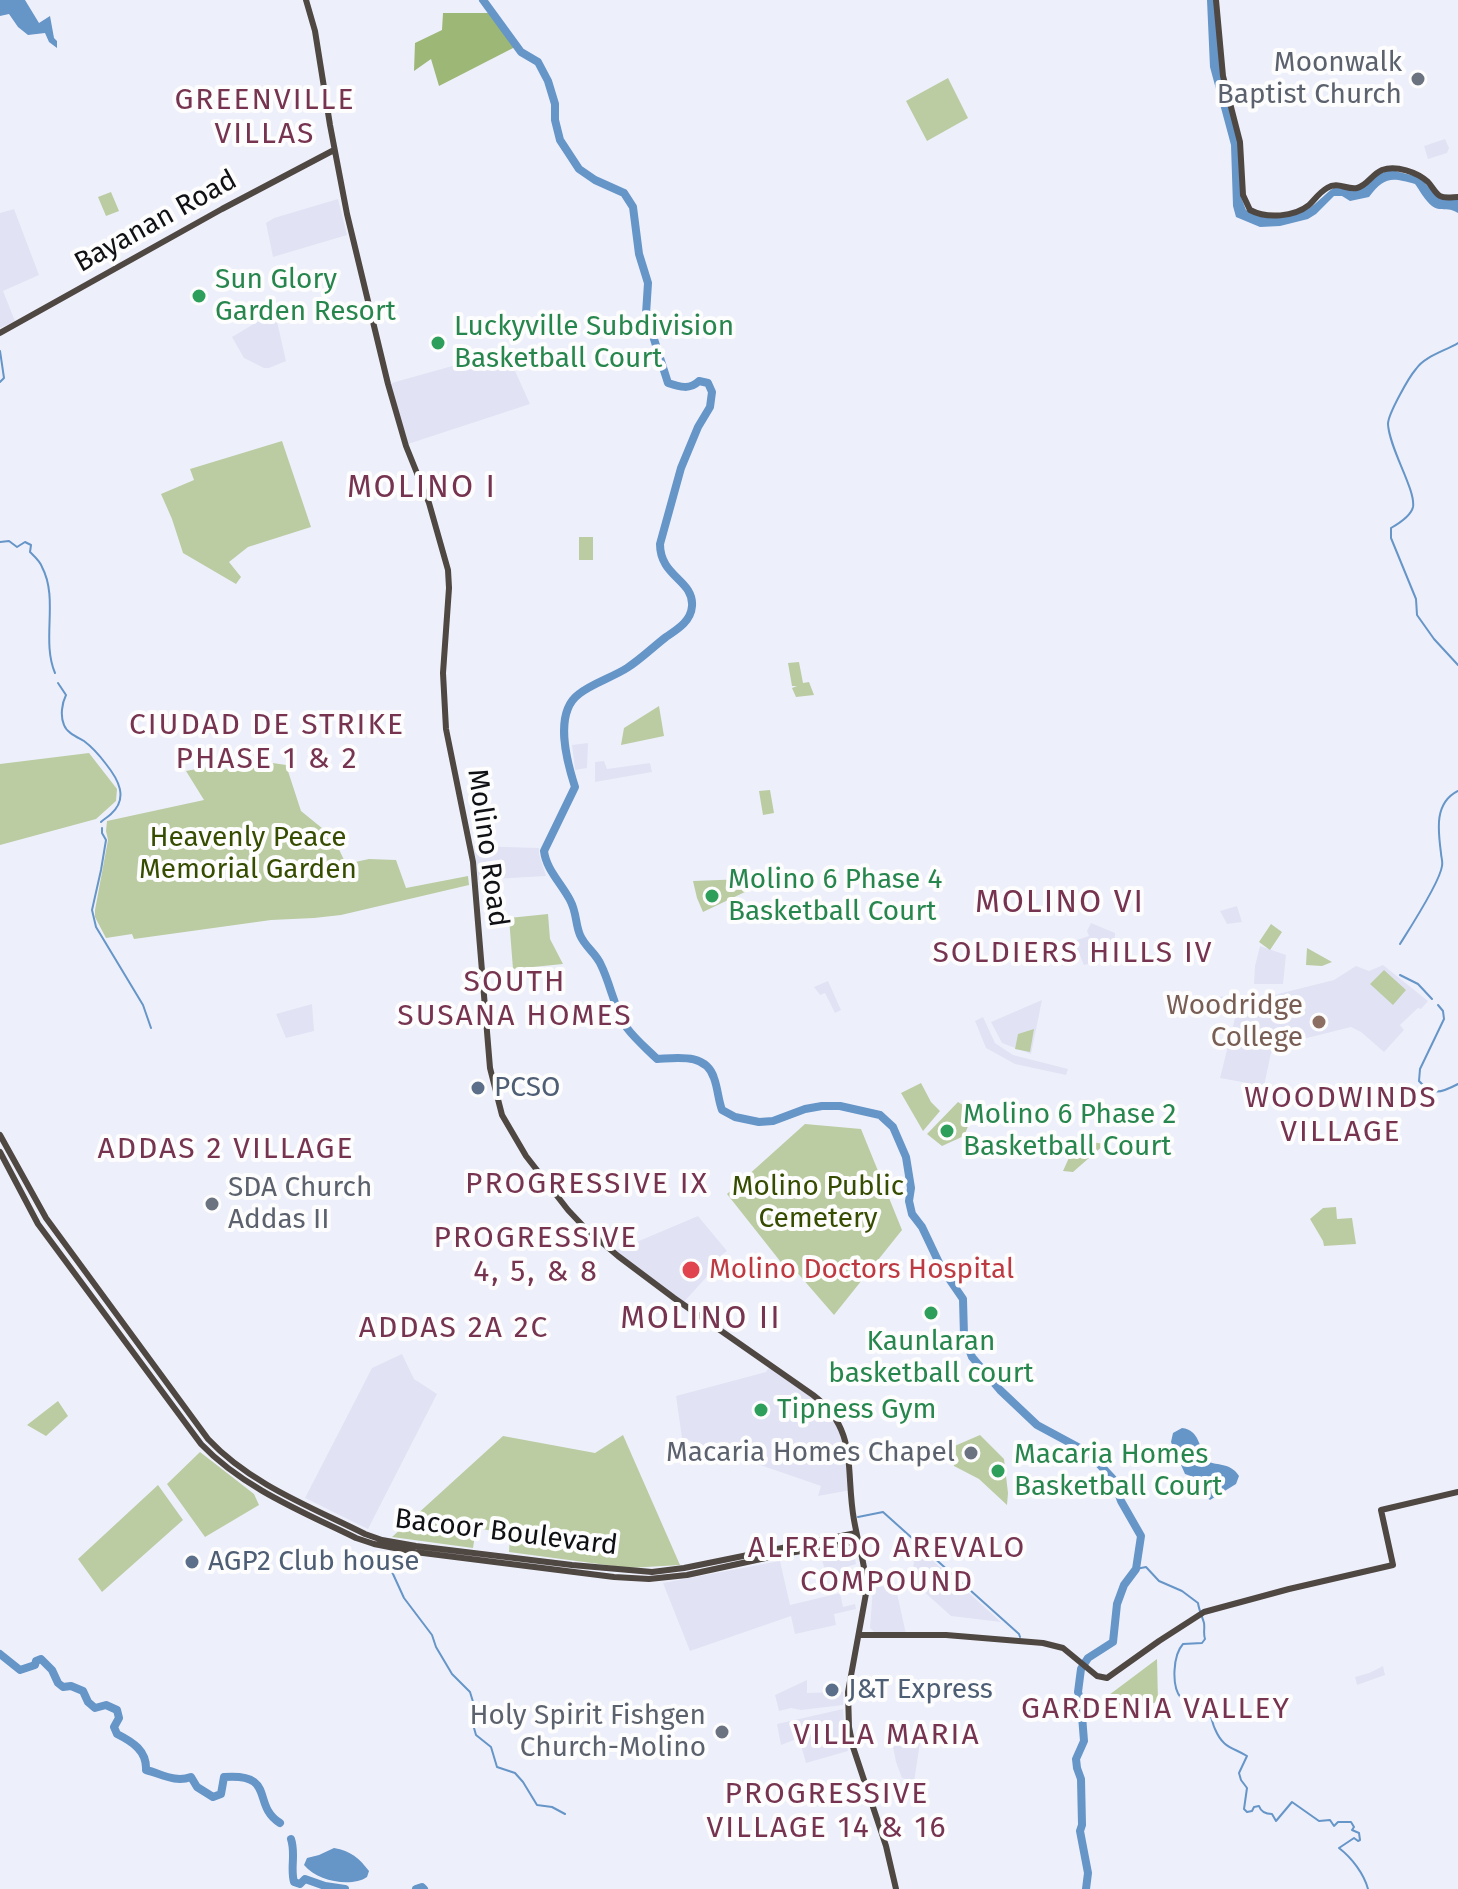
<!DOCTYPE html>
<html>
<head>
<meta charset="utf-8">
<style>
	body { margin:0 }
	canvas { display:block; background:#edeffa }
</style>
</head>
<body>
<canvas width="1458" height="1889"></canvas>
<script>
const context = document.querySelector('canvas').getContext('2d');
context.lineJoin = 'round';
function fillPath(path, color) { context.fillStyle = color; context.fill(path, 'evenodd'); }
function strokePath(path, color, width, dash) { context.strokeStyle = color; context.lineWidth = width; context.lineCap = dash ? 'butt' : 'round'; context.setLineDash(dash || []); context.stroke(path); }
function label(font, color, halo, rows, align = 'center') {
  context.font = font + ' "Fira Sans",sans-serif'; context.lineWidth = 8; context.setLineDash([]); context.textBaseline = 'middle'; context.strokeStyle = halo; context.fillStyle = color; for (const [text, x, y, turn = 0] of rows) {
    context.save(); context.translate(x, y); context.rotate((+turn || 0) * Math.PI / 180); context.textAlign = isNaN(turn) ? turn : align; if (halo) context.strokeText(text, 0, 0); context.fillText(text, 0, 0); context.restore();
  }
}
fillPath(new Path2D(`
	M1445 139 1449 148 1447 153 1428 159 1424 146Z
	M338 199 347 235 273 257 266 223 274 218Z
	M14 209 39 275 3 291 15 321 0 328V213Z
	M276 317 286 361 269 368H264L244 358 232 337 257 322Z
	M506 351 530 404 408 444 388 384Z
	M588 743 587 768 575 770 572 745Z
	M604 761 607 769 650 763 652 772 595 782V762Z
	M473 846 539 848V854L546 876 477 880Z
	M1237 906 1242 922 1227 924 1220 911Z
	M1091 923 1115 933 1114 958 1084 965 1074 941 1089 936 1087 931Z
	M1260 946 1286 955 1283 984H1254L1255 966Z
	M1383 965 1428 1001 1421 1009 1418 1008 1400 1025 1404 1030 1384 1052 1361 1032 1351 1027 1291 1042 1290 1048 1271 1053 1264 1086 1220 1078 1237 1010 1246 1009 1250 1006V1001L1334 980 1356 966 1369 971Z
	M828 981 841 1010 835 1013 825 993 820 995 814 987Z
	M1244 995 1238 1006 1216 1007V997Z
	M1042 1000 1031 1054 1002 1043 991 1022Z
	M312 1004 314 1031 286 1038 276 1014Z
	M983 1017 995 1043 1013 1055 1068 1069 1066 1075 1015 1064 986 1048 975 1021Z
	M698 1216 727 1251 708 1265 712 1271 682 1304 613 1252Z
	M402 1354 414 1379 437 1394 368 1529 305 1498 372 1368Z
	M770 1366 823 1403 841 1427 851 1490 818 1496 821 1486 682 1438 676 1396 766 1372Z
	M849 1547 853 1549 856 1564 843 1568 844 1574 827 1578 820 1552Z
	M920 1549 1001 1622 951 1616 911 1580 914 1562 911 1559Z
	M780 1561 790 1605 840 1593 843 1607 855 1604 856 1609 834 1614 836 1625 795 1634 791 1616 690 1651 663 1583Z
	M895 1584 906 1634 875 1633 870 1628 873 1588Z
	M1383 1666 1385 1675 1357 1685 1355 1677 1369 1673Z
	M807 1680V1693L843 1692V1705L801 1710 791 1708 779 1711 775 1695Z
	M843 1709 844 1721 841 1722 848 1751 806 1763 799 1738 781 1745 777 1724Z
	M921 1736 914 1782 902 1778 896 1762 892 1742Z`), '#e1e3f5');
fillPath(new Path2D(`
	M948 78 968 118 927 141 906 101Z
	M111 192 119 211 106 216 98 197Z
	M282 441 311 527 248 547 229 562 241 577 236 584 183 553 172 519 161 494 194 480 190 469Z
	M579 537H593V560H579Z
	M799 662 803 683 809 682 814 695 796 697 792 688 797 686H792L788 663Z
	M659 706 664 736 621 745 624 728Z
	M89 753 117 789 116 801 96 819 0 845V764Z
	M264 753 267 754 266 762 286 765 301 811 333 837 346 864 369 859 396 860 406 888 468 876 469 885 341 915 314 918 271 920 134 939 132 934 106 938 95 917V910L108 840 106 831 107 821 204 800 186 771 218 765 224 770Z
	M770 790 774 813 763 815 759 791Z
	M746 879 747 891 703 912 697 898 693 881Z
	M548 914 550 939 563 964 513 969 509 918Z
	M1271 924 1282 932 1270 950 1259 942Z
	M1307 948 1332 962 1322 966 1306 965Z
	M1384 970 1406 990 1393 1005 1370 984Z
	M1034 1029 1030 1052 1015 1049 1018 1034Z
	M921 1083 931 1102 940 1111 923 1131 901 1093Z
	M958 1102 974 1112 964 1136 942 1146 927 1134Z
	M805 1124 861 1129 902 1230 834 1315 795 1270 788 1271 780 1261 727 1194Z
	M1077 1140 1105 1144 1073 1172 1063 1171Z
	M1336 1207 1337 1219 1352 1218 1356 1244 1324 1246 1323 1241 1310 1219 1323 1208Z
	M58 1401 68 1416 46 1436 27 1425Z
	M623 1435 680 1565 629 1568 509 1552 510 1534 476 1528 473 1548 392 1537 503 1436 595 1453Z
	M980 1435 1004 1459 1008 1493 1007 1505 979 1479 954 1466 950 1448Z
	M200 1452 254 1494 259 1505 205 1537 167 1484Z
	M158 1485 183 1520 102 1592 78 1559Z
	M1157 1659 1158 1702 1107 1713 1109 1695Z`), '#bbcca3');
fillPath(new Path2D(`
	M443 13H493L517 46 439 86 431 59 414 71 415 43 442 30Z`), '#9db776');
fillPath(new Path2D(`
	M0 0H25L39 23 50 16 54 38 57 41V48L49 42 45 33 28 35 18 27 9 14 0 16Z
	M1207 0H1214L1220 65 1240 143 1241 197 1246 210C1265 217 1293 218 1311 207 1321 200 1326 192 1337 186L1351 189 1378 174 1391 170 1419 177 1440 199 1458 200V213C1450 208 1447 210 1439 209 1428 207 1421 192 1415 184 1391 177 1384 177 1369 197L1350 201 1342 196H1334L1316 214 1308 219 1280 226 1260 227 1236 217 1233 206 1231 145 1210 67Z
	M1182 1428C1200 1430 1199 1448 1206 1461 1219 1466 1231 1463 1239 1476L1236 1484 1210 1500 1205 1496 1202 1480 1185 1474 1171 1442 1173 1433Z
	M334 1848C351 1851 359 1858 369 1871L367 1877C351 1888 317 1881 304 1865L307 1858 319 1855Z`), '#6695c8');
strokePath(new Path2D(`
	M1458 343C1445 351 1425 356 1416 369 1409 377 1388 414 1388 424 1389 448 1416 490 1413 507 1411 516 1398 524 1391 528V538L1416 599 1417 615 1434 639 1458 665
	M0 351 4 378 0 382
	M0 542 9 541 17 547 25 542 31 545 30 552C34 556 40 561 42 567 59 599 41 640 55 673
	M58 683 66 695C62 703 60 716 64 725 67 733 77 737 84 741 92 747 100 756 106 764 118 779 129 798 111 814 108 817 104 819 101 822
	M102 828V833L106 840 101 870 92 910 96 927 143 1005 151 1028
	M1400 944C1410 928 1440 882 1442 866 1443 861 1441 857 1441 853 1438 830 1434 803 1458 791
	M1400 975 1418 984 1432 999
	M1438 1005 1443 1011 1444 1019 1420 1069 1419 1081C1432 1096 1441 1093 1458 1084
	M858 1517 883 1512 1019 1634 1020 1637
	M382 1559 393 1574 404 1598 432 1635 436 1647 452 1674 470 1692 474 1705 470 1714 476 1735 491 1747 497 1767 515 1773 523 1782 537 1805 552 1807 565 1814
	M1136 1569 1146 1567 1159 1581 1182 1591 1198 1603C1199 1610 1202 1616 1204 1623 1205 1629 1203 1633 1205 1639L1202 1643 1183 1644C1173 1655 1171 1686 1181 1698 1187 1705 1200 1700 1208 1711 1212 1716 1212 1723 1215 1729 1223 1748 1232 1747 1247 1756L1239 1773 1241 1780 1247 1788 1244 1809 1247 1812 1252 1811 1254 1807 1259 1806C1261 1812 1265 1814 1272 1814L1276 1821 1292 1802 1319 1821 1330 1820 1334 1826 1338 1822H1351L1354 1827 1352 1830 1359 1833 1360 1840 1358 1841 1354 1838 1339 1848C1352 1858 1364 1874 1368 1889`), '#6695c8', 2);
strokePath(new Path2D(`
	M483 0 521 52 538 62 548 81 555 104V120L560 140 579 169 595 180 624 193 633 207 639 254 648 283 646 314 668 383C680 387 690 390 699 381L708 383 712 392 710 407 698 427 681 468 660 544C660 577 694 580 692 606 691 621 678 629 666 637 653 647 641 659 627 668 613 677 591 684 579 694 553 713 567 762 575 787L544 851C546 869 561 883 570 900 577 913 575 923 580 935 585 947 596 953 601 965 611 985 614 1009 627 1028 635 1039 647 1049 657 1059 678 1058 706 1053 714 1078 718 1089 718 1099 722 1110L735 1117 759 1122 773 1121 805 1109 822 1106H840L880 1115 893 1127 906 1157 911 1188 909 1201 912 1214 922 1227 941 1267 963 1299 964 1336 972 1357 1000 1390 1037 1425 1089 1453 1113 1479 1121 1501 1141 1536 1136 1569 1124 1585 1117 1604 1113 1642 1088 1658 1081 1669 1078 1692 1081 1703 1084 1741 1076 1759 1077 1768 1081 1779 1082 1825 1080 1831 1088 1873 1086 1889
	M0 1654 20 1670 35 1665 36 1661 41 1659 52 1670 58 1683 63 1687 71 1686 83 1691 88 1702 95 1708 106 1705 117 1710 119 1718 114 1727 117 1734C133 1742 147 1751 146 1770 162 1774 175 1783 191 1777L197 1787 213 1797 221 1794 224 1777C277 1773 251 1805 280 1823
	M291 1839C296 1854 290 1868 294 1882L300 1884 305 1879 325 1886 345 1889
	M416 1889 422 1887 424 1889`), '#6695c8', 8);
strokePath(new Path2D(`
	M306 0 315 31 330 125 347 214 388 384 406 446 429 503 448 570 449 588 443 673 446 729 473 862 490 1068 502 1115 526 1156 568 1210 585 1228 618 1256 674 1298 813 1395C859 1430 845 1470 854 1520 858 1543 865 1564 867 1588L848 1692 849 1727 853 1747 886 1846 896 1889
	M1216 0 1223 76 1240 142 1243 195 1250 210C1267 219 1294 217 1309 205 1315 199 1320 192 1327 188 1338 181 1346 190 1357 188 1367 186 1372 174 1382 170 1396 165 1417 172 1428 182 1432 186 1435 193 1440 196 1445 199 1453 197 1458 197
	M0 333 222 209 334 150
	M0 1135 46 1218 208 1439C250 1484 311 1507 365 1534L382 1540 416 1546 572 1565 652 1572 684 1568 856 1533
	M0 1152 38 1224 201 1444C243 1488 303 1512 356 1538L374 1544 415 1552 614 1577 649 1579 687 1575 784 1554 858 1541
	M860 1635H946L1043 1643 1063 1648 1097 1676 1107 1678 1159 1641 1204 1612 1289 1589 1393 1565 1381 1510 1458 1492`), '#4f4742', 6);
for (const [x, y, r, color] of [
	[1418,79,8,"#6b7280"],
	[199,296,8,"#2e9e5b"],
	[438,343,8,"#2e9e5b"],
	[712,896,8,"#2e9e5b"],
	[1319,1022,8,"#8d6e63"],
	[478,1088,8,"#5c6f8a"],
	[947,1131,8,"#2e9e5b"],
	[212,1204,8,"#6b7280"],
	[691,1270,10,"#e0444e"],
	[931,1313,8,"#2e9e5b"],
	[761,1410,8,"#2e9e5b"],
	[971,1453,8,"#6b7280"],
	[998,1471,8,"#2e9e5b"],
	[192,1562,8,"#5c6f8a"],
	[832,1690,8,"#5c6f8a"],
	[722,1732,8,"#6b7280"]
]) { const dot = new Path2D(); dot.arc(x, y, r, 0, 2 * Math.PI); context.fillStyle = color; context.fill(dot); strokePath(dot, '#fdfdfd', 3); }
label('28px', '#5b616d', '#fdfdfd', [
	["Moonwalk",1402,63],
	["Baptist Church",1402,95],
	["SDA Church",228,1188,"left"],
	["Addas II",228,1220,"left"],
	["Macaria Homes Chapel",955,1453],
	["Holy Spirit Fishgen",706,1716],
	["Church-Molino",706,1748]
], 'right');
label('28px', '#101114', '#fdfdfd', [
	["Bayanan Road",156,222,-29],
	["Molino Road",487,848,82],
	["Bacoor Boulevard",506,1533,7]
]);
label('28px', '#27864d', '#fdfdfd', [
	["Sun Glory",215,280],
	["Garden Resort",215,312],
	["Luckyville Subdivision",454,327],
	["Basketball Court",454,359],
	["Molino 6 Phase 4",728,880],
	["Basketball Court",728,912],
	["Molino 6 Phase 2",963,1115],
	["Basketball Court",963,1147],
	["Kaunlaran",931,1342,"center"],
	["basketball court",931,1374,"center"],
	["Tipness Gym",777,1410],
	["Macaria Homes",1014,1455],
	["Basketball Court",1014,1487]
], 'left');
label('28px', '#364c01', '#fdfdfd', [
	["Heavenly Peace",248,838],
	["Memorial Garden",248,870],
	["Molino Public",818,1187],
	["Cemetery",818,1219]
]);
label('28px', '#785e54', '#fdfdfd', [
	["Woodridge",1303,1006],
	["College",1303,1038]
], 'right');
label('28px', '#4e5e75', '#fdfdfd', [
	["PCSO",494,1088],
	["AGP2 Club house",208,1562],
	["J&T Express",848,1690]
], 'left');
label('28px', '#be3a42', '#fdfdfd', [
	["Molino Doctors Hospital",709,1270]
], 'left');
context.letterSpacing = '2px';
label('30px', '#773450', '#fdfdfd', [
	["GREENVILLE",265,101],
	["VILLAS",265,135],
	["CIUDAD DE STRIKE",267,726],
	["PHASE 1 & 2",267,760],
	["SOLDIERS HILLS IV",1073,954],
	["SOUTH",515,983],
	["SUSANA HOMES",515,1017],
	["WOODWINDS",1341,1099],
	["VILLAGE",1341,1133],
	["ADDAS 2 VILLAGE",226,1150],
	["PROGRESSIVE IX",587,1185],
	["PROGRESSIVE",536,1239],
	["4, 5, & 8",536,1273],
	["ADDAS 2A 2C",454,1329],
	["ALFREDO AREVALO",887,1549],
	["COMPOUND",887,1583],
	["GARDENIA VALLEY",1156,1710],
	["VILLA MARIA",887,1736],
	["PROGRESSIVE",827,1795],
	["VILLAGE 14 & 16",827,1829]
]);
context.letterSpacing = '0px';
context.letterSpacing = '2px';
label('32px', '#773450', '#fdfdfd', [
	["MOLINO I",422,488],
	["MOLINO VI",1060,903],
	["MOLINO II",701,1319]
]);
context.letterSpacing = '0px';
</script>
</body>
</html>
